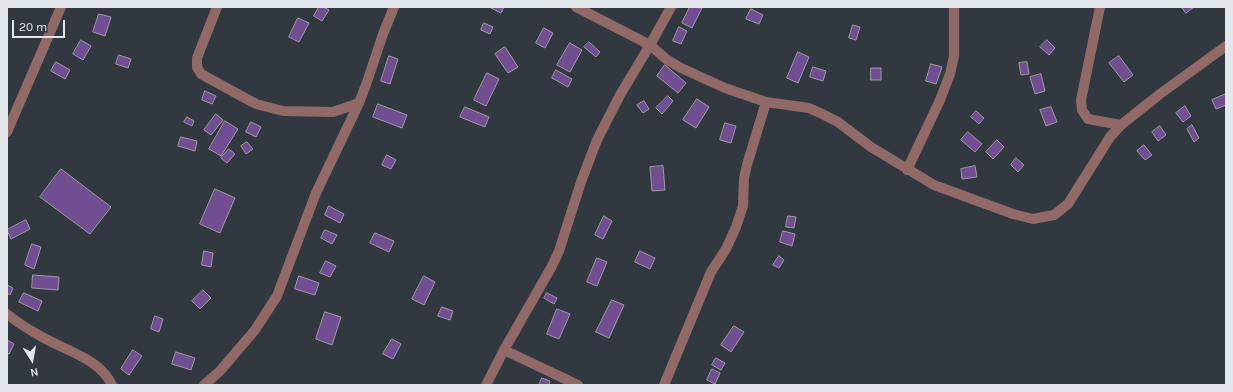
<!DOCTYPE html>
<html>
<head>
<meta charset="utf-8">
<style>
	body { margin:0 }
	#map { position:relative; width:1233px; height:392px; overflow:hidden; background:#31383f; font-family:Karla,sans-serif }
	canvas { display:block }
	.frame { position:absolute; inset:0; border:8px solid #e3e7eb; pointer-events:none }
	.north { position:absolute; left:12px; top:340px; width:40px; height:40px; -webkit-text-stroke:3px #31383f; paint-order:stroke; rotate:169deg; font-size:11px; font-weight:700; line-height:16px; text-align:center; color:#e3e7eb }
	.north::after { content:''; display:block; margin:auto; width:14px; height:18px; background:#e3e7eb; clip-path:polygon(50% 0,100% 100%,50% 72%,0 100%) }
	.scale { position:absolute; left:12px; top:20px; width:53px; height:18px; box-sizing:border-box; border:2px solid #e3e7eb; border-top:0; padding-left:5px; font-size:12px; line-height:14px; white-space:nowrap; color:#e3e7eb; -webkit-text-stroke:3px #31383f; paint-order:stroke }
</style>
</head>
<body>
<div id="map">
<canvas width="1233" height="392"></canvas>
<div class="frame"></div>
<div class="north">N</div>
<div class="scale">20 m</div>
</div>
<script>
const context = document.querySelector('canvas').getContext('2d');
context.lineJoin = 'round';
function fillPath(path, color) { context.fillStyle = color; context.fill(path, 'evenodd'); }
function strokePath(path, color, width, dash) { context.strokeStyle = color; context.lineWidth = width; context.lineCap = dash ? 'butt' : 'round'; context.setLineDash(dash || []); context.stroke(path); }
const building = new Path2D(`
	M319 7H323L329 10 322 21 314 16Z
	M492 7H504L501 13 491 8Z
	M690 7 702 8 692 28 682 23Z
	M1182 7H1194L1186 13Z
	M751 9 763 15 759 24 746 19Z
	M99 14 111 17 105 36 93 32Z
	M298 18 309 23 299 42 289 37Z
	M484 23 493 27 490 34 481 30Z
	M853 25 860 27 856 40 849 38Z
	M679 27 687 31 681 44 673 41Z
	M544 28 553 33 545 48 536 43Z
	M81 40 91 46 83 60 73 54Z
	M1047 40 1055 48 1049 55 1040 47Z
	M589 42 600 52 596 57 584 47Z
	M570 43 582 50 570 72 557 65Z
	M505 47 518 67 508 73 495 54Z
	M798 52 809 57 798 83 787 78Z
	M119 55 131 59 128 68 116 64Z
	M389 56 398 59 390 84 381 81Z
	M1119 56 1133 75 1124 82 1109 63Z
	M56 62 70 70 65 79 51 71Z
	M1027 62 1029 74 1021 75 1019 63Z
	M931 64 942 67 936 84 926 81Z
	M665 65 686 83 678 93 657 76Z
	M813 67 826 71 823 81 810 77Z
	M871 68H881V80H871Z
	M556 70 572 79 568 87 552 78Z
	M487 73 499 79 486 106 474 100Z
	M1041 74 1045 91 1035 94 1030 77Z
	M205 91 216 96 212 104 202 100Z
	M1226 94V105L1216 109 1212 100Z
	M668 96 673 101 662 114 656 108Z
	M697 99 709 107 696 128 683 120Z
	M644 101 649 109 643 113 637 105Z
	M378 104 407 115 402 128 373 117Z
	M1185 106 1191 116 1183 122 1176 113Z
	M465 107 489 117 485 127 460 117Z
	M1051 107 1057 122 1046 126 1040 110Z
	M976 111 984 118 979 124 971 117Z
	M216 114 223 120 211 135 204 130Z
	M187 117 194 121 192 126 184 122Z
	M225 121 238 129 221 156 209 149Z
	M251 122 261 127 256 137 246 132Z
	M725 123 736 126 731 143 720 140Z
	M1192 125 1199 138 1194 142 1187 129Z
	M1160 126 1166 135 1158 141 1152 132Z
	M968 132 982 144 975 152 961 140Z
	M181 137 197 141 195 151 178 146Z
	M997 140 1004 147 993 159 986 152Z
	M247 142 253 149 246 154 241 146Z
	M1144 145 1152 155 1145 160 1137 151Z
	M229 149 235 154 227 163 221 158Z
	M387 155 396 160 391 169 382 165Z
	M1016 158 1024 165 1018 172 1011 165Z
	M663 166 665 190 652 191 650 167Z
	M975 166 977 177 962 179 961 169Z
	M61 169 111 207 90 234 40 197Z
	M215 189 235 198 220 233 200 224Z
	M329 206 344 214 340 223 325 215Z
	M604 216 612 221 603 239 595 235Z
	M788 216 796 217 794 228 786 227Z
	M26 220 30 229 11 239 7 230Z
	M325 230 337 235 332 244 321 238Z
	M783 231 795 234 792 246 780 242Z
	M375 233 394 241 389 252 370 243Z
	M32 244 41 247 34 269 25 265Z
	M204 251 213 253 211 267 202 265Z
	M640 251 655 258 650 269 635 262Z
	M779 256 784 260 779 268 773 265Z
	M597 258 607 262 597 286 587 282Z
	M326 261 336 266 330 277 320 273Z
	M33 275 59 277 58 290 32 288Z
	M299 276 319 283 315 295 295 289Z
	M424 276 435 282 424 305 412 299Z
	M7 285 13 288 10 295 7 293Z
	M203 290 211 298 200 309 192 301Z
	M24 293 42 301 38 311 19 302Z
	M547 293 557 298 554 304 544 298Z
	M612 300 624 305 609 338 596 332Z
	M442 307 453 311 450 320 438 316Z
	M557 309 570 314 559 339 547 334Z
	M325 312 341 317 332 345 316 339Z
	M155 316 163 319 159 332 151 329Z
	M734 326 744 332 731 352 721 345Z
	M392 339 401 344 393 359 383 354Z
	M7 340 14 344 9 354 7 353Z
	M133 350 142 356 129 375 121 369Z
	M176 352 195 358 191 370 172 364Z
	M716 358 725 363 721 370 712 365Z
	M712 369 720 373 715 384 707 380Z
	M542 378 550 381 549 385H539Z`);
fillPath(building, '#714e92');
strokePath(building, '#a09ba5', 1);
strokePath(new Path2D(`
	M217 7 197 58V67L201 74 256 104 283 111 333 112 359 103
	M576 7 650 45 666 59 681 68 725 88 766 102 809 108 822 114 838 122 871 147 934 185 1013 214 1033 219 1054 215 1068 204 1110 137 1121 125 1160 94 1226 46
	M1100 7 1081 100 1082 110 1088 119 1121 125
	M7 132 61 7
	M907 170 940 100 950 74 954 56V7
	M7 314C18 323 31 331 44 338 67 351 100 359 112 385
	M504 350 578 385
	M204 385 220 371 255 330 277 296 316 193 359 103 367 82 383 34 394 7
	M486 385 504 350 552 266 559 251 581 182 597 140 620 95 650 45 671 7
	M664 385 711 272 726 249 736 227 743 206 744 178 747 165 766 102`), '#916a68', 10);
</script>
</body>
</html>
